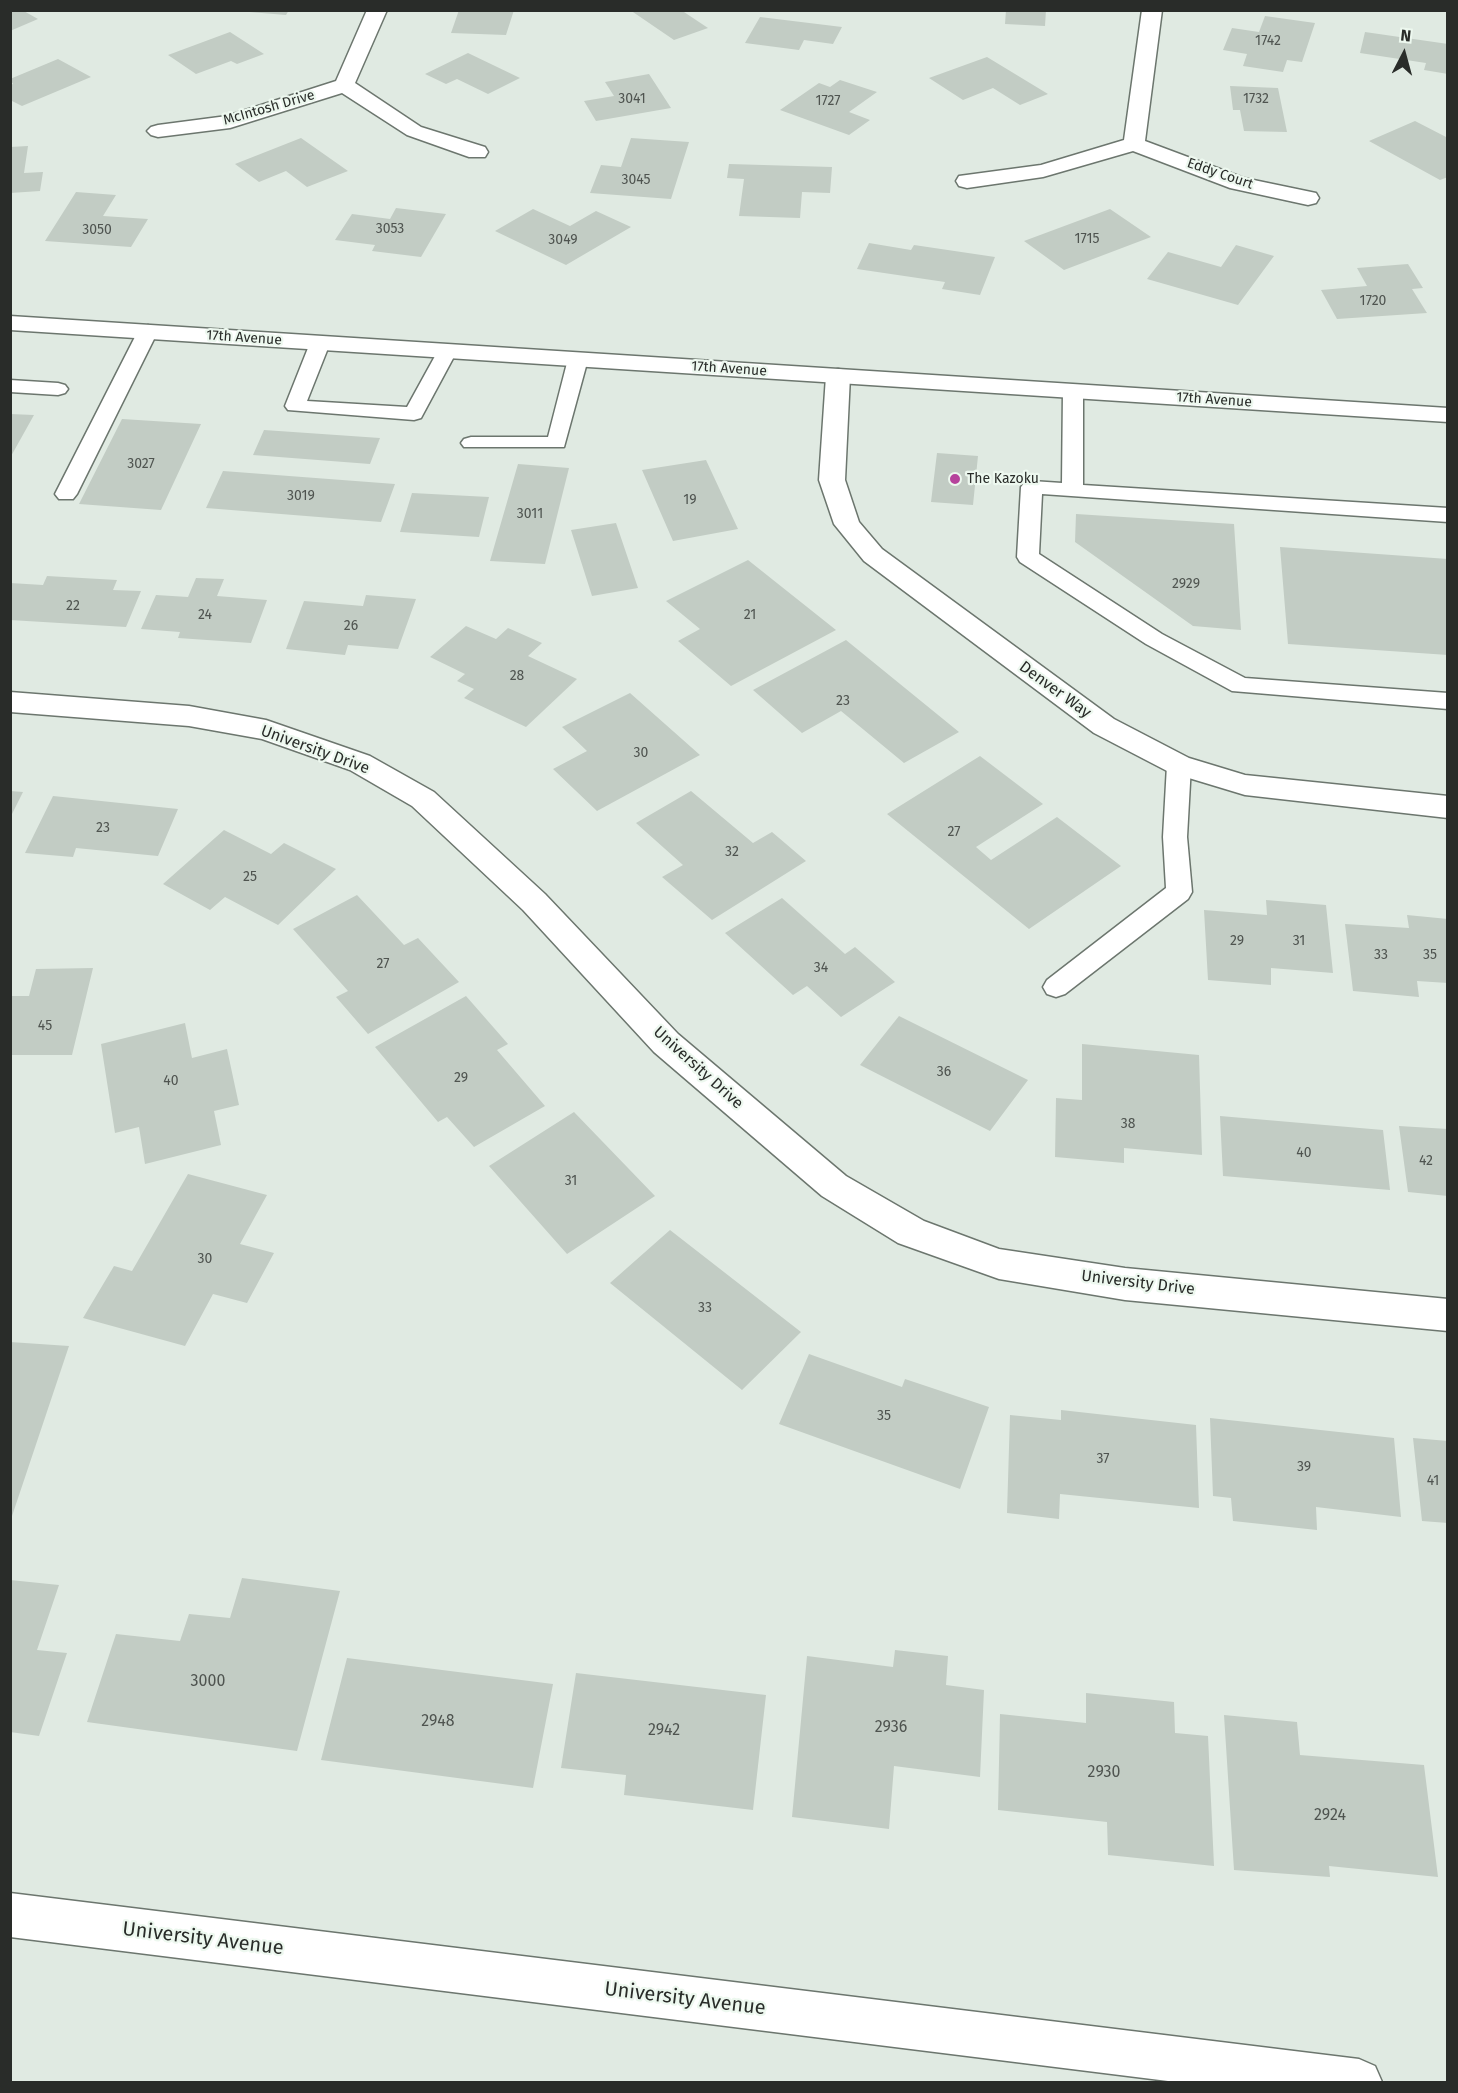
<!DOCTYPE html>
<html>
<head>
<meta charset="utf-8">
<style>
	body { margin:0 }
	#map { position:relative; width:1458px; height:2093px; overflow:hidden; background:#e0eae2; font-family:"Fira Sans",sans-serif }
	canvas { display:block }
	.frame { position:absolute; inset:0; border:12px solid #292c29; pointer-events:none }
	.north { position:absolute; left:1374px; top:24px; width:60px; height:60px; -webkit-text-stroke:4px #edf8ef; paint-order:stroke; rotate:6deg; font-size:16px; font-weight:700; line-height:24px; text-align:center; color:#292c29 }
	.north::after { content:''; display:block; margin:auto; width:21px; height:27px; background:#292c29; clip-path:polygon(50% 0,100% 100%,50% 72%,0 100%) }
</style>
</head>
<body>
<div id="map">
<canvas width="1458" height="2093"></canvas>
<div class="frame"></div>
<div class="north">N</div>
</div>
<script>
const context = document.querySelector('canvas').getContext('2d');
context.lineJoin = 'round';
function fillPath(path, color) { context.fillStyle = color; context.fill(path, 'evenodd'); }
function strokePath(path, color, width, dash) { context.strokeStyle = color; context.lineWidth = width; context.lineCap = dash ? 'butt' : 'round'; context.setLineDash(dash || []); context.stroke(path); }
function label(font, color, halo, rows, align = 'center') {
  context.font = font + ' "Fira Sans",sans-serif'; context.lineWidth = 4.5; context.setLineDash([]); context.textBaseline = 'middle'; context.strokeStyle = halo; context.fillStyle = color; for (const [text, x, y, turn = 0] of rows) {
    context.save(); context.translate(x, y); context.rotate((+turn || 0) * Math.PI / 180); context.textAlign = isNaN(turn) ? turn : align; if (halo) context.strokeText(text, 0, 0); context.fillText(text, 0, 0); context.restore();
  }
}
fillPath(new Path2D(`
	M10 10H22L38 19 10 31Z
	M225 10H289L286 15Z
	M459 10H514L506 35 451 33Z
	M630 10H681L708 28 674 40Z
	M1006 10H1046L1045 26 1005 24Z
	M1265 16 1315 23 1302 62 1287 60 1283 72 1243 66 1247 54 1223 50 1232 28 1259 32Z
	M760 17 842 27 833 44 804 40 799 50 745 43Z
	M230 32 264 54 237 64 231 61 196 74 168 55Z
	M1365 32 1448 44V74L1424 70 1426 63 1360 53Z
	M468 53 520 78 488 94 457 79 446 84 425 74Z
	M987 57 1048 94 1020 105 993 88 963 100 929 78Z
	M58 59 91 77 22 106 10 100V85L13 84 10 79Z
	M649 74 671 108 596 121 584 101 614 96 605 82Z
	M840 80 877 92 849 112 870 120 849 135 780 110 819 83 830 87Z
	M1230 86 1278 88 1287 132 1244 131 1240 110H1233Z
	M1415 121 1448 138V177L1440 180 1369 141Z
	M301 138 348 171 307 187 286 171 259 182 235 164Z
	M631 138 689 142 671 199 590 193 601 165 621 167Z
	M28 146 24 173 43 172 40 191 10 193V147Z
	M729 164 832 167 830 193 802 192 800 218 739 216 744 179 727 178Z
	M76 192 116 195 103 216 148 219 131 247 45 241Z
	M396 208 446 214 421 257 372 251 375 245 335 240 352 214 390 219Z
	M533 209 570 226 596 211 631 227 566 265 495 231Z
	M1110 209 1151 237 1064 270 1024 241Z
	M869 243 911 250 914 245 995 257 980 295 942 289 945 282 857 269Z
	M1236 245 1274 256 1238 305 1147 279 1168 252 1221 267Z
	M1408 264 1423 288 1412 289 1427 313 1337 319 1321 290 1367 286 1357 268Z
	M10 414 34 415 10 458Z
	M122 419 201 424 161 510 79 504Z
	M264 430 380 438 370 464 253 455Z
	M937 453 978 456 973 505 931 502Z
	M706 460 738 529 673 541 642 470Z
	M518 464 569 468 545 564 490 561Z
	M223 471 395 484 381 522 206 508Z
	M412 493 489 497 479 537 400 532Z
	M1076 514 1234 524 1241 630 1193 626 1075 542Z
	M616 523 638 588 592 596 571 530Z
	M1280 547 1448 559V655L1288 644Z
	M748 560 836 630 731 686 678 641 700 629 666 601Z
	M47 576 117 580 113 590 141 591 126 627 10 620V583L43 585Z
	M196 578 224 579 217 596 267 600 251 643 178 638 180 632 141 629 156 595 188 597Z
	M366 595 416 599 398 649 348 645 345 655 286 649 304 601 363 606Z
	M466 626 496 639 508 628 542 643 528 656 577 679 526 727 464 698 474 689 457 681 465 674 430 657Z
	M846 640 959 732 904 763 841 711 802 733 753 690Z
	M630 693 700 755 597 811 553 769 587 751 562 727Z
	M980 756 1043 804 976 847 991 860 1057 817 1121 866 1029 929 887 814Z
	M10 791 23 792 10 818Z
	M691 791 753 843 772 832 806 861 712 920 662 877 683 865 636 823Z
	M53 796 178 809 158 856 76 848 73 857 25 853Z
	M224 830 271 854 284 843 336 869 278 925 225 897 210 910 163 884Z
	M357 895 404 945 418 938 459 982 368 1034 336 997 348 991 293 929Z
	M782 898 845 954 855 947 895 982 841 1017 807 986 793 995 725 933Z
	M1266 900 1326 905 1333 973 1271 968V985L1208 980 1204 910 1267 915Z
	M1407 915 1448 919V983L1417 981 1419 997 1353 991 1345 924 1409 928Z
	M93 968 72 1055H10V996H29L36 969Z
	M466 996 508 1044 497 1050 545 1106 474 1147 447 1117 438 1122 375 1047Z
	M899 1016 1028 1080 990 1131 860 1065Z
	M185 1023 192 1058 227 1049 239 1105 214 1111 221 1145 145 1164 139 1127 115 1133 101 1044Z
	M1082 1044 1199 1055 1202 1155 1124 1148V1163L1055 1157 1056 1098 1082 1100Z
	M574 1112 655 1196 567 1254 489 1166Z
	M1220 1116 1383 1130 1390 1190 1223 1176Z
	M1399 1126 1448 1129V1196L1408 1192Z
	M188 1174 267 1195 240 1244 274 1253 247 1303 213 1294 185 1346 83 1318 114 1266 132 1271Z
	M670 1230 801 1332 742 1390 610 1283Z
	M10 1342 69 1346 11 1519H10Z
	M809 1354 902 1387 905 1379 989 1407 960 1489 779 1424Z
	M1061 1410 1196 1425 1199 1508 1060 1494 1059 1519 1007 1513 1010 1415 1061 1420Z
	M1210 1418 1394 1438 1401 1517 1316 1507 1317 1530 1233 1521 1231 1498 1213 1496Z
	M1413 1438 1448 1441V1523L1422 1521Z
	M242 1578 340 1591 297 1751 87 1722 116 1634 180 1641 189 1614 230 1618Z
	M10 1580 59 1585 37 1650 67 1653 39 1736 10 1732Z
	M895 1650 948 1656 946 1685 984 1690 980 1777 894 1766 889 1829 792 1817 807 1656 893 1667Z
	M347 1658 553 1684 533 1788 321 1760Z
	M576 1673 766 1695 753 1810 624 1795 626 1775 561 1768Z
	M1086 1693 1174 1702 1175 1733 1208 1736 1214 1866 1108 1855 1107 1822 998 1810 1000 1714 1086 1723Z
	M1224 1715 1297 1722 1300 1755 1424 1765 1438 1877 1329 1866 1330 1877 1234 1870Z`), '#c2ccc4');
const lane = new Path2D(`
	M148 325 158 331 77 494 73 499H59L55 494 138 331Z
	M320 337 330 343 307 401 407 407 440 347H454L457 351 421 418 414 420 288 410 285 406 310 343Z
	M578 353 588 359 564 447H464L461 443 464 439 471 437H548L568 359Z
	M10 380 58 383 65 385 68 389 65 393 58 395 10 392Z
	M1073 385 1080 387 1083 391V485L1448 508V522L1042 494 1039 554 1162 634 1245 678 1448 693V709L1232 691 1146 644 1020 562 1017 557 1021 487 1025 482 1032 481 1062 483 1063 391 1066 387Z
	M1179 757 1187 759 1191 765 1187 837 1192 892 1188 899 1065 994 1056 997 1047 994 1043 987 1047 980 1166 888 1163 837 1167 765 1171 759Z`);
const street = new Path2D(`
	M367 10H387L355 83 421 127 485 147 488 152 485 157H469L407 135 342 93 230 128 158 137 151 135 147 131 151 127 158 125 227 116 336 81Z
	M1142 10H1162L1145 141 1244 178 1316 193 1319 198 1316 203 1308 205 1230 188 1133 151 1043 177 967 188 959 186 956 181 959 176 1041 165 1124 140Z
	M838 369 847 371 850 376 845 480 859 522 882 549 1114 719 1189 758 1245 775 1448 796V818L1245 795 1169 772 1094 733 864 561 834 524 819 480 826 376 829 371Z
	M10 692 189 706 266 720 370 756 434 792 545 894 678 1034 846 1176 924 1221 999 1249 1125 1268 1448 1299V1331L1125 1300 999 1279 898 1243 822 1196 654 1052 523 910 412 806 350 770 262 739 189 726 10 712Z
	M10 1893 1359 2059 1375 2066 1382 2082H1176L10 1937Z`);
const secondary = new Path2D(`
	M10 316 1448 408V422L10 330Z`);
strokePath(lane, '#6c766e', 3);
strokePath(street, '#6c766e', 3);
strokePath(secondary, '#6c766e', 3);
fillPath(lane, '#fff');
fillPath(street, '#fff');
fillPath(secondary, '#fff');
for (const [x, y, r, color] of [
	[955,479,6,"#b6439c"]
]) { const dot = new Path2D(); dot.arc(x, y, r, 0, 2 * Math.PI); context.fillStyle = color; context.fill(dot); strokePath(dot, '#edf8ef', 2); }
label('14px', '#4f5450', null, [
	["1742",1268,41],
	["3041",632,99],
	["1732",1256,99],
	["1727",828,101],
	["3045",636,180],
	["3053",390,229],
	["3050",97,230],
	["1715",1087,239],
	["3049",563,240],
	["1720",1373,301],
	["3027",141,464],
	["3019",301,496],
	["19",690,500],
	["3011",530,514],
	["2929",1186,584],
	["22",73,606],
	["24",205,615],
	["21",750,615],
	["26",351,626],
	["28",517,676],
	["23",843,701],
	["30",641,753],
	["23",103,828],
	["27",954,832],
	["32",732,852],
	["25",250,877],
	["29",1237,941],
	["31",1299,941],
	["33",1381,955],
	["35",1430,955],
	["27",383,964],
	["34",821,968],
	["45",45,1026],
	["36",944,1072],
	["29",461,1078],
	["40",171,1081],
	["38",1128,1124],
	["40",1304,1153],
	["42",1426,1161],
	["31",571,1181],
	["30",205,1259],
	["33",705,1308],
	["35",884,1416],
	["37",1103,1459],
	["39",1304,1467],
	["41",1433,1481]
]);
label('14px', '#292c29', '#edf8ef', [
	["McIntosh Drive",269,108,-16],
	["Eddy Court",1220,174,19],
	["17th Avenue",244,338,4],
	["17th Avenue",729,369,4],
	["17th Avenue",1214,400,4]
]);
label('14px', '#292c29', '#edf8ef', [
	["The Kazoku",967,479]
], 'left');
label('16px', '#292c29', '#edf8ef', [
	["Denver Way",1055,690,36],
	["University Drive",315,750,20],
	["University Drive",698,1068,42],
	["University Drive",1138,1283,7]
]);
label('16px', '#4f5450', null, [
	["3000",208,1682],
	["2948",438,1722],
	["2936",891,1728],
	["2942",664,1731],
	["2930",1104,1773],
	["2924",1330,1816]
]);
label('20px', '#292c29', '#edf8ef', [
	["University Avenue",203,1939,7],
	["University Avenue",685,1999,7]
]);
</script>
</body>
</html>
